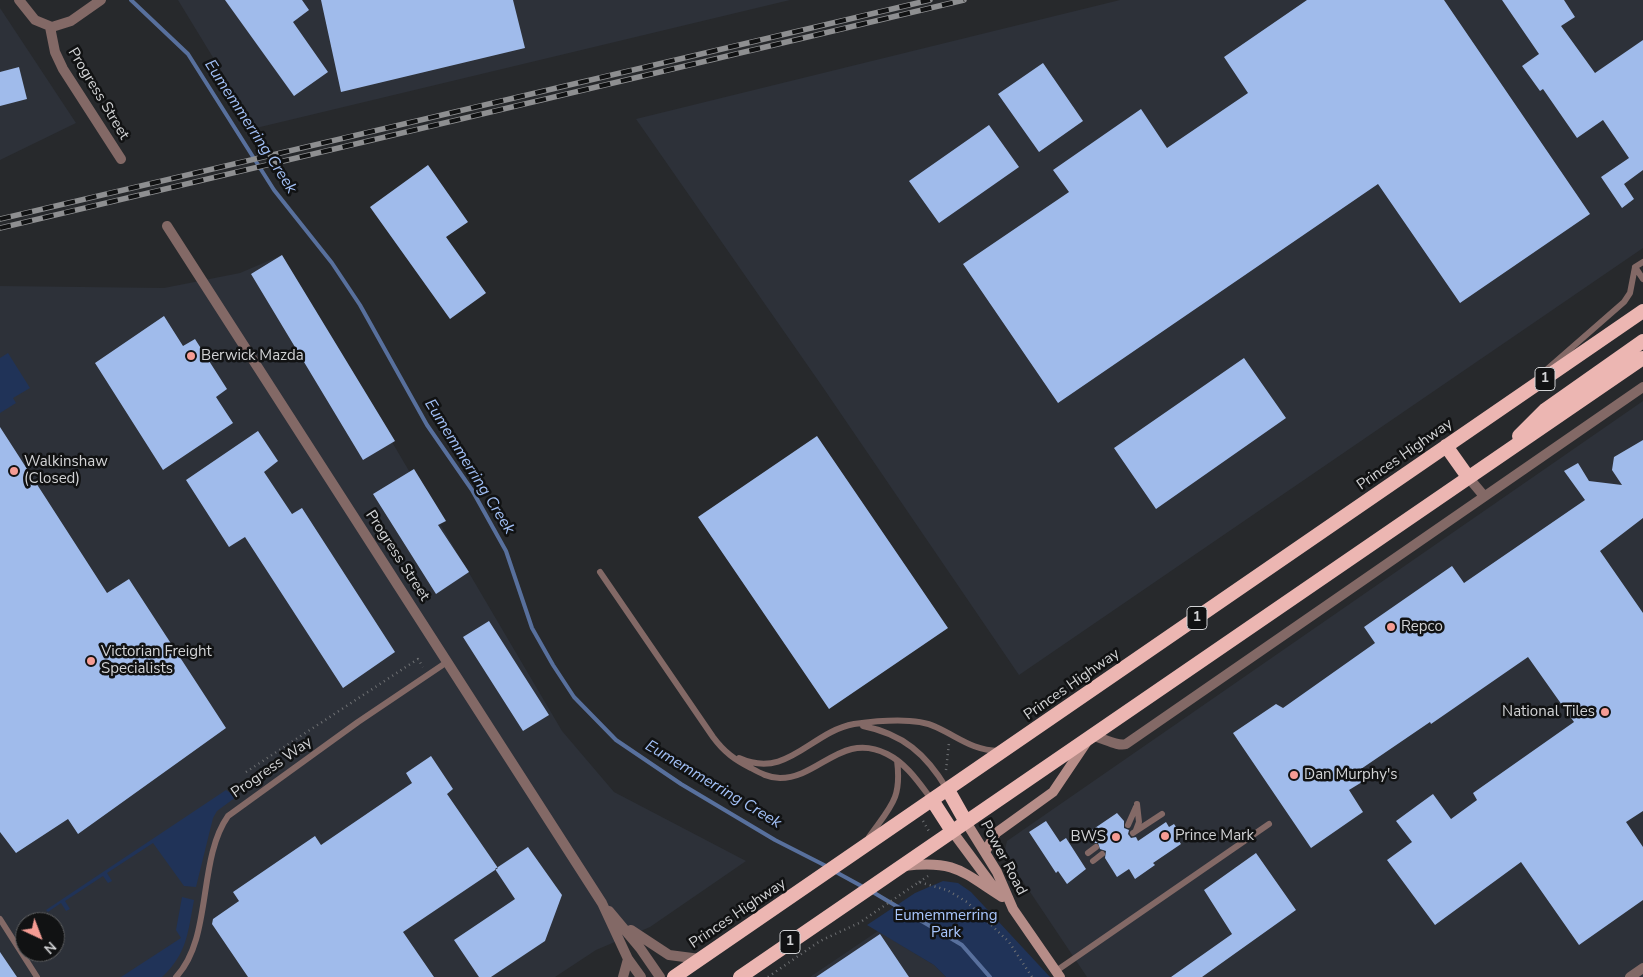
<!DOCTYPE html>
<html>
<head>
<meta charset="utf-8">
<style>
	body { margin:0 }
	#map { position:relative; width:1643px; height:977px; overflow:hidden; background:#27292c; font-family:"Nunito Sans",sans-serif }
	canvas { display:block }
	.north { position:absolute; left:15px; top:912px; width:50px; height:50px; box-sizing:border-box; background:#111213; border:1px solid #5e5f61; border-radius:50%; rotate:137deg; font-size:14px; font-weight:700; line-height:20px; text-align:center; color:#d2d3d5 }
	.north::after { content:''; display:block; margin:auto; width:18px; height:22px; background:#f59c94; clip-path:polygon(50% 0,100% 100%,50% 72%,0 100%) }
</style>
</head>
<body>
<div id="map">
<canvas width="1643" height="977"></canvas>
<div class="north">N</div>
</div>
<script>
const context = document.querySelector('canvas').getContext('2d');
context.lineJoin = 'round';
function fillPath(path, color) { context.fillStyle = color; context.fill(path, 'evenodd'); }
function strokePath(path, color, width, dash) { context.strokeStyle = color; context.lineWidth = width; context.lineCap = dash ? 'butt' : 'round'; context.setLineDash(dash || []); context.stroke(path); }
function label(font, color, halo, rows, align = 'center') {
  context.font = font + ' "Nunito Sans",sans-serif'; context.lineWidth = 5; context.setLineDash([]); context.textBaseline = 'middle'; context.strokeStyle = halo; context.fillStyle = color; for (const [text, x, y, turn = 0] of rows) {
    context.save(); context.translate(x, y); context.rotate((+turn || 0) * Math.PI / 180); context.textAlign = isNaN(turn) ? turn : align; if (halo) context.strokeText(text, 0, 0); context.fillText(text, 0, 0); context.restore();
  }
}
fillPath(new Path2D(`
	M178 0H790L256 128Z
	M1120 0H1643V248L1019 675 822 386 636 119Z
	M0 8 76 123 0 160Z
	M282 255 562 731 614 792 746 861 650 927 596 950 555 977H0V286L164 288 240 273ZM25 922H55V952H25Z
	M1643 401V977H1087L1004 853 1007 841Z
	M878 931 934 965 946 977H810Z`), '#2d3139');
fillPath(new Path2D(`
	M8 353 30 388 13 398 16 403 0 413V358Z
	M226 790 236 797 217 811 213 818 196 887 184 886 153 843 107 873 112 881 108 883 103 876 65 901 70 909 66 911 61 903 48 912 46 910Z
	M943 881 958 883 971 892 1050 977H946L934 965 867 925 915 893Z
	M182 897 194 900C188 932 187 954 162 977H121L181 938 176 930Z`), '#203358');
strokePath(new Path2D(`
	M131 0 188 54 274 190 332 263 360 305 427 425 472 490 506 551 532 628 553 665 574 697 616 740 681 784 775 840 828 867
	M834 871 865 888
	M871 891 962 945 990 977`), '#58709d', 4);
fillPath(new Path2D(`
	M225 0H302L309 10 293 22 328 72 294 96Z
	M321 0H513L525 48 341 92Z
	M1307 0H1444L1590 214 1460 303 1378 184 1058 403 963 264 1069 192 1053 170 1141 109 1167 148 1248 93 1224 57Z
	M1502 0H1564L1575 17 1561 26 1595 73 1643 40V170L1624 184 1634 199 1622 208 1601 177 1629 158 1603 120 1577 138 1543 89 1540 91 1522 66 1539 54Z
	M1043 63 1083 121 1039 152 998 94Z
	M19 67 27 99 0 106V72Z
	M989 125 1019 167 939 223 909 181Z
	M428 165 468 222 446 237 486 293 450 319 370 207Z
	M282 255 395 441 363 460 251 274Z
	M164 316 183 346 195 339 227 389 216 397 233 423 163 470 95 363Z
	M1244 358 1286 418 1156 509 1114 448Z
	M0 427 107 593 129 579 226 728 78 834 68 819 16 853 0 832Z
	M258 431 278 461 264 472 292 514 302 508 395 652 343 688 245 537 229 547 186 480Z
	M817 436 948 628 829 709 698 517Z
	M1643 440V518L1600 551 1643 613V811L1626 822 1643 847V900L1579 945 1521 862 1435 925 1387 860 1412 842 1396 821 1433 794 1451 819 1477 800 1473 793 1574 722 1528 657 1431 724 1430 722 1361 769 1367 779 1349 790 1363 812 1311 848 1233 733 1276 704 1283 708 1375 643 1364 627 1452 566 1464 583 1585 500 1564 471 1578 463 1589 481 1622 485 1612 470 1614 457Z
	M414 469 446 521 438 525 469 572 436 594 373 494Z
	M489 621 549 715 523 731 463 637Z
	M431 756 453 789 447 794 498 868 403 932 434 977H248L212 924 213 919 239 901 233 892 315 836 321 845 412 783 406 773Z
	M1117 813 1124 821V828L1129 830 1128 834 1131 838 1136 837 1138 841 1166 822 1169 827 1174 824 1182 835 1177 838 1181 844 1153 863 1155 865 1135 879 1129 869 1117 877 1105 858 1106 851 1100 849 1098 843H1094L1089 832Z
	M1046 821 1060 842 1066 838 1086 869 1067 884 1058 871 1056 873 1029 832Z
	M528 847 562 895 545 941 491 977H479L454 940 515 899 495 869Z
	M1256 853 1296 910 1202 977H1171L1232 934 1204 890Z
	M880 934 909 977H816Z
	M0 952 17 977H0Z`), '#a0bbeb');
strokePath(new Path2D(`
	M946 770 949 743
	M246 772 418 659 423 667
	M923 821 930 833
	M919 882 928 876
	M768 977 820 941 859 923 919 882 947 890 967 902 1009 942 1032 977`), '#6f7174', 2.5, [1, 4]);
strokePath(new Path2D(`
	M1635 267 1643 279
	M1545 371 1624 302 1630 293 1635 267 1643 262
	M600 572 713 737C724 752 735 760 751 768 760 773 769 778 780 778 819 778 842 731 887 754 907 764 919 783 932 800
	M863 726C903 734 926 754 947 789
	M739 758C788 780 810 732 854 724 876 721 916 717 936 727 960 738 972 750 999 751
	M1128 825 1136 807
	M1136 830 1139 822 1137 804
	M1133 833 1162 814
	M869 837C891 806 902 799 897 760
	M1088 853 1096 847
	M1093 861 1102 854
	M0 919 37 977
	M1056 971 1269 824
	M176 977C213 938 197 860 228 816L358 722 447 662`), '#836966', 6);
strokePath(new Path2D(`
	M19 0 35 20 52 27 71 21 101 0
	M50 27 55 52 63 69 121 159
	M167 226 602 903 628 959 641 977
	M1468 477 1484 496
	M1092 736C1102 737 1117 747 1126 744L1643 387
	M609 911 640 948 660 977
	M631 930 669 955 700 959
	M623 977 628 959
	M1630 977 1643 968`), '#836966', 10);
strokePath(new Path2D(`
	M966 822 997 872 1013 909 1060 977
	M952 831 995 889
	M985 852 996 833 1053 792 1086 743
	M904 866C955 860 961 871 1002 897`), '#b68d88', 10);
strokePath(new Path2D(`
	M1519 436 1545 410 1643 341
	M1446 446 1468 477
	M948 790 966 822
	M932 800 952 831
	M674 977 1643 311
	M740 977 1643 358`), '#ecb6b2', 14);
const rail = new Path2D(`
	M0 219 930 0
	M0 228 964 0`);
strokePath(rail, '#8e8f91', 5.5);
strokePath(rail, '#111213', 4, [11]);
for (const [x, y, r, color] of [
	[191,356,5,"#f59c94"],
	[14,471,5,"#f59c94"],
	[1391,627,5,"#f59c94"],
	[91,661,5,"#f59c94"],
	[1605,712,5,"#f59c94"],
	[1294,775,5,"#f59c94"],
	[1165,836,5,"#f59c94"],
	[1116,837,5,"#f59c94"]
]) { const dot = new Path2D(); dot.arc(x, y, r, 0, 2 * Math.PI); context.fillStyle = color; context.fill(dot); strokePath(dot, '#111213', 2); }
for (const [x, y, w] of [
	[1545,379,20],
	[1197,618,20],
	[790,942,20]
]) { const box = new Path2D(); box.roundRect(x - w / 2, y - 11.5, w, 23, 4); context.fillStyle = '#111213'; context.fill(box); strokePath(box, '#d2d3d5', 1); }
label('bold 14px', '#d2d3d5', null, [
	["1",1545,379],
	["1",1197,618],
	["1",790,942]
]);
label('15px', '#d2d3d5', '#111213', [
	["Progress Street",98,94,59],
	["Princes Highway",1405,455,-35],
	["Progress Street",397,556,57],
	["Princes Highway",1072,685,-35],
	["Progress Way",272,768,-35],
	["Power Road",1003,858,62],
	["Princes Highway",738,914,-34]
]);
label('15px', '#d2d3d5', '#111213', [
	["Berwick Mazda",201,356],
	["Walkinshaw",24,462],
	["(Closed)",24,479],
	["Repco",1401,627],
	["Victorian Freight",101,652],
	["Specialists",101,669],
	["National Tiles",1595,712,"right"],
	["Dan Murphy's",1304,775],
	["Prince Mark",1175,836],
	["BWS",1106,837,"right"]
], 'left');
label('15px', '#a8c6fd', '#111213', [
	["Eumemmerring",946,916],
	["Park",946,933]
]);
label('italic 16px', '#a1bff5', '#111213', [
	["Eumemmerring Creek",250,127,57],
	["Eumemmerring Creek",469,467,58],
	["Eumemmerring Creek",713,785,31]
]);
</script>
</body>
</html>
